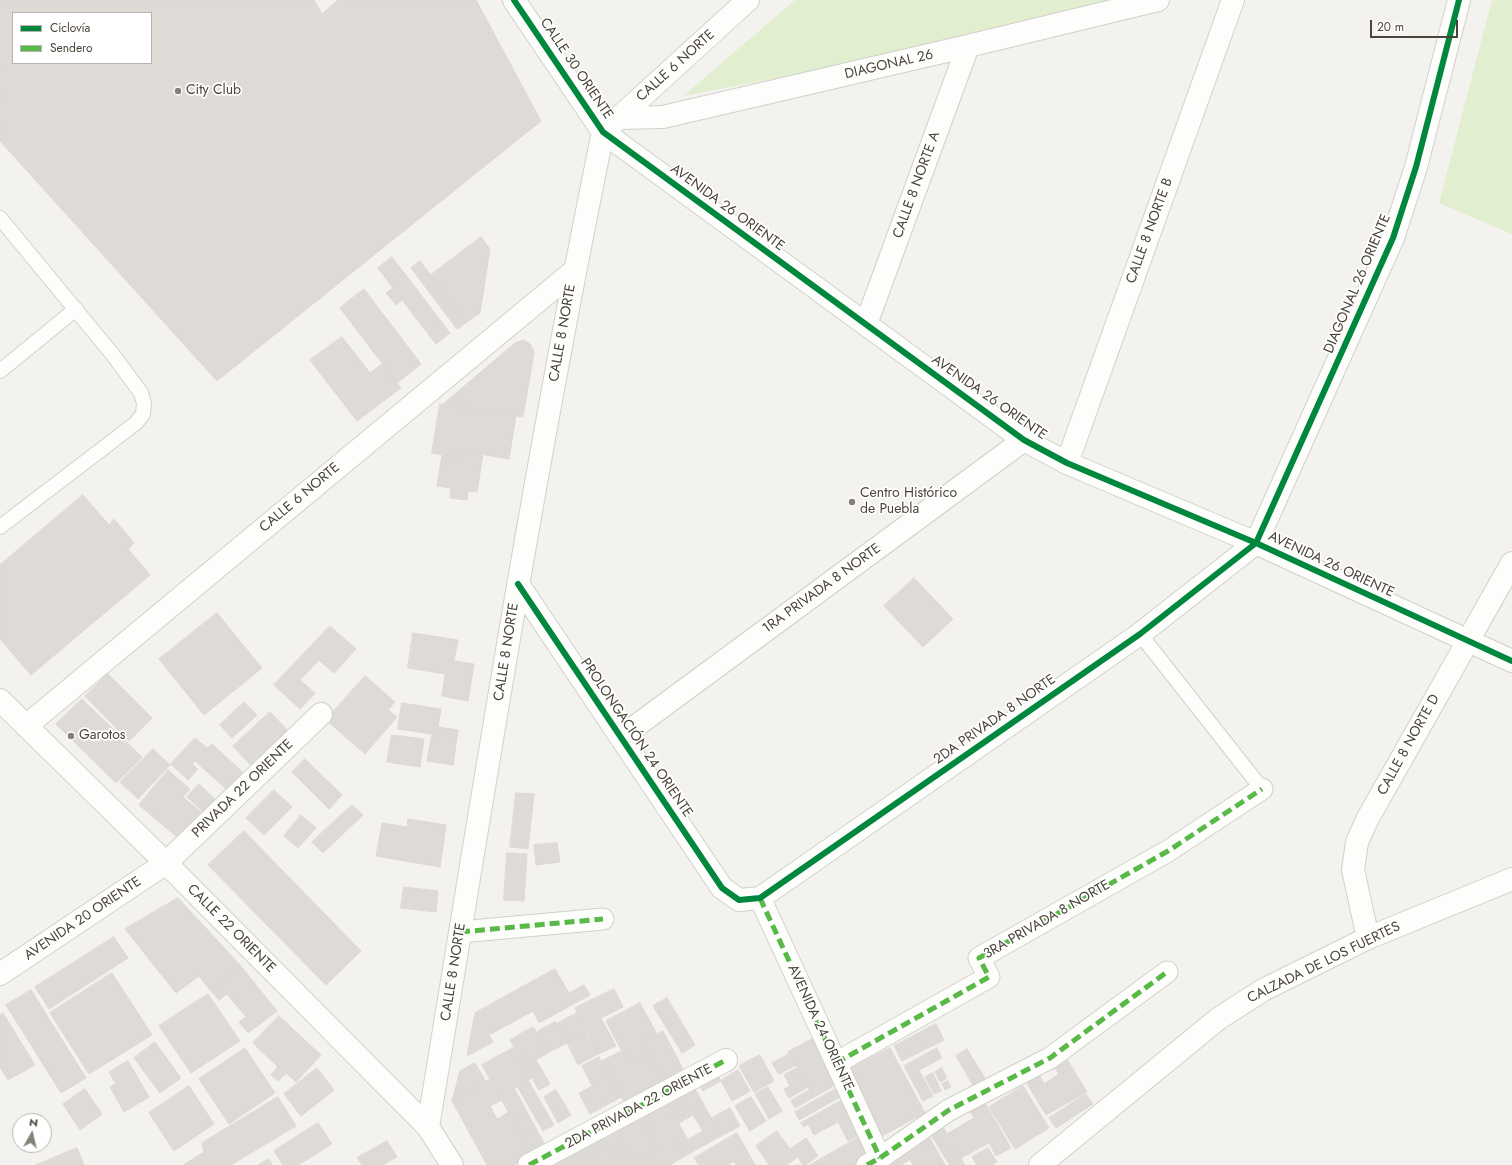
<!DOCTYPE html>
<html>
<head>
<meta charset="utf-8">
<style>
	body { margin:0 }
	#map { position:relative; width:1512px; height:1165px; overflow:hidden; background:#f4f2ee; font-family:Jost,sans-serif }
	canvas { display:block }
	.legend { position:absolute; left:12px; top:12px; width:140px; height:52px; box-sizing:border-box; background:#fff; border:1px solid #b7b4b0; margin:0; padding:5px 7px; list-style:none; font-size:12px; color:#4b4439 }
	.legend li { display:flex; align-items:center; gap:8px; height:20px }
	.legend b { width:20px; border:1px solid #b7b4b0 }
	.north { position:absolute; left:12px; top:1113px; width:40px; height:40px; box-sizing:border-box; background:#fff; border:1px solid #b7b4b0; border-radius:50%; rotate:8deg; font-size:11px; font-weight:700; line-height:16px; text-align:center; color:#4b4439 }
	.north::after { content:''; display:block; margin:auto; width:14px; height:18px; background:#868178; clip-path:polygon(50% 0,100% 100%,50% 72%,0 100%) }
	.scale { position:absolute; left:1370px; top:20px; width:88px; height:18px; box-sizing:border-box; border:2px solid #4b4439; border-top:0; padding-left:5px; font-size:12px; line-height:14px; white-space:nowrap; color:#4b4439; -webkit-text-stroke:3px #fff; paint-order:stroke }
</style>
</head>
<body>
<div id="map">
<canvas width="1512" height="1165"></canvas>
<ul class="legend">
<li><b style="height:5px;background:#00873e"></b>Ciclovía</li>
<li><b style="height:5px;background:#58b947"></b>Sendero</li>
</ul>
<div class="north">N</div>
<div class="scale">20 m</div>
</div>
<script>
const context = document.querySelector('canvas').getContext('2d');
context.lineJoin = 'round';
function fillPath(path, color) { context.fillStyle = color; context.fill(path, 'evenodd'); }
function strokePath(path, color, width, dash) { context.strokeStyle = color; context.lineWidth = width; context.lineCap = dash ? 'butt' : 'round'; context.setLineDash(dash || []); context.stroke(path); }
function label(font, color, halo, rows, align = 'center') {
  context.font = font + ' Jost,sans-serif'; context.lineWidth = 3.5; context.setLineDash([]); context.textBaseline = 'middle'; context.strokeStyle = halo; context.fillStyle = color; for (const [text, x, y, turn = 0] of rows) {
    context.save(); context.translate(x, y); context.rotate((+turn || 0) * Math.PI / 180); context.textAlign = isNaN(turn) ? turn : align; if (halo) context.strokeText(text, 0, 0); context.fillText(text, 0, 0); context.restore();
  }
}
fillPath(new Path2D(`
	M795 0H1128L974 40 683 96Z
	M1492 0H1512V234L1439 203Z`), '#e1eecf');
const building = new Path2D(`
	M0 0H314L322 14 338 0H476L541 121 217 381 0 141ZM13 13H151V63H13Z
	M481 237 490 249 480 313 467 322 431 275Z
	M392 257 450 333 436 344 402 300 396 305 386 293 393 288 378 268Z
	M420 261 467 322 457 329 411 268Z
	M364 289 421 364 397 383 340 308Z
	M342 337 370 373 382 364 401 388 357 421 310 360Z
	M524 340 530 344 534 352 523 417 443 404 515 343Z
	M440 404 516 416 509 459 458 450 457 457 432 453Z
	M458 450 483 454 477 492 468 491 467 500 450 498 451 488 437 486 442 455 457 457Z
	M83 495 109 525 114 519 134 543 128 549 150 575 31 675 0 639V565Z
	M914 578 953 619 923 647 884 606Z
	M217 613 262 668 204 715 159 659Z
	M330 626 356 649 334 673 319 660 300 680 315 693 300 709 274 685Z
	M413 633 458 640 454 661 474 664 468 701 442 696 445 674 408 668Z
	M108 674 152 718 129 741 85 696Z
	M365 676 395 702 388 710 397 717 365 754 326 720Z
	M82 699 142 757 116 783 56 724Z
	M244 702 257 715 232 738 220 725Z
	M402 703 441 709 438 727 458 730 453 765 427 761 432 734 398 729Z
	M270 712 294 737 257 772 233 746Z
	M392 735 424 739 420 767 387 762Z
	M195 738 207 748 212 744 250 779 234 796 195 761 192 764 198 769 188 780 171 764Z
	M153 749 170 765 138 799 120 782Z
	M305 759 342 795 329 809 292 772Z
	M168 770 190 789 183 797 208 818 184 843 139 805Z
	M199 784 221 805 209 817 187 797Z
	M274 790 292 807 264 835 246 818Z
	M516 793 534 794 528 849 510 847Z
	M352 805 363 815 323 853 312 842Z
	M301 815 316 828 298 848 284 836Z
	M408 819 446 825 440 867 376 856 382 823 407 827Z
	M244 831 361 951 326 985 208 865Z
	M557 843 560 862 536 865 534 845Z
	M507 853 527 854 524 901 504 900Z
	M404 887 438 891 436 912 401 908Z
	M178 898 240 965 210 990 199 976 176 993 125 929Z
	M114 937 128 958 49 1009 35 987Z
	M240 965 277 1011 248 1033 239 1022 246 1017 227 994 219 1000 210 990Z
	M555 969 569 993 584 985 590 995 539 1023 533 1011 489 1035 493 1042 467 1056 475 1013Z
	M112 973 152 1035 89 1074 50 1013Z
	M614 989 623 1007 601 1018 616 1046 598 1054 575 1008Z
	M31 990 86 1078 61 1093 6 1005Z
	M208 994 240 1041 191 1073 159 1026Z
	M667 998 695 1045 682 1053 653 1006Z
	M640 1003 657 1034 641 1043 647 1053 628 1063 606 1021Z
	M3 1013 35 1065 8 1080 0 1067V1015Z
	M577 1013 586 1033 567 1043 556 1024Z
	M279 1016 321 1055 296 1082 286 1073 278 1081 271 1075 278 1067 253 1043Z
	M555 1022 567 1043 549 1052 537 1032Z
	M936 1024 944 1040 902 1061 894 1046Z
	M533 1027 549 1052 536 1060 550 1084 539 1090 510 1040Z
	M663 1031 683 1069 662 1081 641 1043Z
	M586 1033 598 1054 578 1065 567 1043Z
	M814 1038 839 1083 814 1097 788 1052Z
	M155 1042 181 1078 160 1093 134 1058Z
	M515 1047 532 1078 514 1088 544 1143 530 1151 482 1065Z
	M245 1048 275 1093 229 1124 199 1079Z
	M890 1048 925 1113 878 1138 843 1072Z
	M937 1048 942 1058 919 1070 933 1096 923 1101 904 1066Z
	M967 1049 986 1080 974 1087 956 1056Z
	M622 1051 628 1063 647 1053 662 1081 624 1102 602 1061Z
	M1062 1051 1087 1092 1046 1115 1025 1080 1038 1073 1044 1084 1059 1074 1050 1060Z
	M790 1054 796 1065 779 1074 772 1063Z
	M760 1055 774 1081 754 1092 739 1066Z
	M599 1057 621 1097 590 1114 579 1093 592 1086 582 1066Z
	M128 1061 149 1097 124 1112 110 1087 116 1084 109 1072Z
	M475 1063 486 1082 452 1101 460 1071Z
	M317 1068 334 1090 301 1116 284 1094Z
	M713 1068 721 1081 703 1091 696 1079Z
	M797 1068 808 1087 789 1098 784 1089 790 1086 784 1075Z
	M942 1068 947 1078 940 1082 935 1072Z
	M738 1070 750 1091 732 1101 721 1081Z
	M933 1073 941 1091 934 1094 925 1077Z
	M491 1079 502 1100 490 1106 497 1119 509 1112 530 1151 522 1155 525 1159 513 1165H487L452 1101Z
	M528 1080 554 1125 543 1131 517 1086Z
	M948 1081 951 1087 945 1090 942 1084Z
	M691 1082 703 1103 676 1119 667 1103Z
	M189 1086 214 1124 174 1151 149 1113Z
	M1023 1086 1049 1128 1015 1149 989 1107Z
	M768 1087 782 1111 769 1119 755 1094Z
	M839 1087 844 1095 799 1120 795 1112Z
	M85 1089 102 1114 80 1130 63 1104Z
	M556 1090 571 1115 558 1123 544 1097Z
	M809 1090 814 1097 795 1108 791 1101Z
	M1086 1094 1093 1104 1056 1128 1049 1118Z
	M981 1096 1011 1148 996 1156 989 1143 961 1158 956 1150 944 1156 928 1130 940 1122 947 1134 974 1118 966 1105Z
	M278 1097 296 1126 231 1165H183L204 1152 202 1143Z
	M751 1097 766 1121 750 1131 735 1106Z
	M844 1099 863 1133 848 1141 838 1122 814 1135 808 1124 804 1127 801 1123Z
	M667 1103 688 1140 678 1145 685 1156 670 1165 646 1126 655 1122 649 1112Z
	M703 1103 721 1136 685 1156 678 1145 703 1131 693 1115 679 1123 676 1119Z
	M730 1108 740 1126 721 1136 712 1118Z
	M649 1112 655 1122 646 1126 658 1147 630 1163 614 1134 628 1126 625 1121Z
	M318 1123 332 1144 298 1165H283L274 1151Z
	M777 1131 790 1149 806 1138 818 1156 806 1165H803L798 1157 786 1165H769L756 1146Z
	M737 1133 755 1165H736L734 1161 727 1165H699L694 1158Z
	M614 1134 630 1163 632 1165H618L604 1140Z
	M601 1135 618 1165H597L585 1144Z
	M863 1135 875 1157 862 1165H810Z
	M928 1135 945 1165H913L904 1149Z
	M387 1141 397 1157 382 1165H362L357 1158Z
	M585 1144 597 1165H557L555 1161Z
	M658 1147 669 1165H632L630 1163Z
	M77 1148 84 1165H36Z
	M988 1148 997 1162 992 1165H977L972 1157Z
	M904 1149 910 1159 901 1165H879Z
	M956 1150 961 1158 965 1165H950L944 1156Z
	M269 1159 272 1165H258Z`);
fillPath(building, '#dedbd6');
strokePath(building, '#dcd9d4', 1);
const service = new Path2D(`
	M0 218 113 355 141 393 144 403 143 414 136 423 0 527
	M0 371 76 309
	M1140 634 1262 789`);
const pedestrian = new Path2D(`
	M760 898 880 1158
	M460 932 603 919
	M836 1063 989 977 979 958 1168 851 1262 789
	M867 1165 880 1158 949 1110 1050 1058 1167 972`);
const minor = new Path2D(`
	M514 0 603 132 1024 440 1067 463 1256 543 1512 661
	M618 118 663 117 968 46 1158 0
	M613 123 748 0
	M866 324 968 46
	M1067 463 1233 0
	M518 584 722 888 739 900 760 898 1140 634 1256 543 1393 238 1416 167 1459 0
	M0 700 166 863 428 1127 452 1165
	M26 726 574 271
	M621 737 1024 440
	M1368 938 1353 870 1357 842 1368 818 1512 563
	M0 974 166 863 321 714
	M428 1127C483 795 535 462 603 132
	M529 1165 726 1060
	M1040 1165 1218 1019 1263 990 1368 938 1512 879`);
strokePath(service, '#d2d0cb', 16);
strokePath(pedestrian, '#d2d0cb', 23);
strokePath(minor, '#d2d0cb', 24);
strokePath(service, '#fdfdfc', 14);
strokePath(pedestrian, '#fdfdfc', 21);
strokePath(minor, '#fdfdfc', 22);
strokePath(new Path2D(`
	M760 898 880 1158
	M460 932 603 919
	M836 1063 989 977 979 958 1168 851 1262 789
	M529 1165 726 1060
	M867 1165 880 1158 949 1110 1050 1058 1167 972`), '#58b947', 5, [10, 5]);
strokePath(new Path2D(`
	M514 0 603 132 1024 440 1067 463 1256 543 1512 661
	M518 584 722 888 739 900 760 898 1140 634 1256 543 1393 238 1416 167 1459 0`), '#00873e', 6);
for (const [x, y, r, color] of [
	[178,91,4,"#868178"],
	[852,502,4,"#868178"],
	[71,736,4,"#868178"]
]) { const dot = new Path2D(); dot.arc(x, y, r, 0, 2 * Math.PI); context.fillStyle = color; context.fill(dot); strokePath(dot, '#fff', 1.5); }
label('14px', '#4b4439', '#fff', [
	["DIAGONAL 26",889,65,-13],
	["CALLE 6 NORTE",676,66,-42],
	["CALLE 30 ORIENTE",576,69,56],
	["CALLE 8 NORTE A",917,185,-70],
	["AVENIDA 26 ORIENTE",727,208,36],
	["CALLE 8 NORTE B",1150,231,-70],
	["DIAGONAL 26 ORIENTE",1358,284,-67],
	["CALLE 8 NORTE",563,333,-80],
	["AVENIDA 26 ORIENTE",989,398,35],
	["CALLE 6 NORTE",300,498,-40],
	["AVENIDA 26 ORIENTE",1331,565,25],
	["1RA PRIVADA 8 NORTE",822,589,-36],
	["CALLE 8 NORTE",507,652,-81],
	["2DA PRIVADA 8 NORTE",995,720,-35],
	["PROLONGACIÓN 24 ORIENTE",636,738,56],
	["CALLE 8 NORTE D",1409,745,-61],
	["PRIVADA 22 ORIENTE",243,789,-44],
	["AVENIDA 20 ORIENTE",83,919,-34],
	["3RA PRIVADA 8 NORTE",1047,920,-30],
	["CALLE 22 ORIENTE",231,929,45],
	["CALZADA DE LOS FUERTES",1324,963,-26],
	["CALLE 8 NORTE",454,972,-81],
	["AVENIDA 24 ORIENTE",820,1028,65],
	["2DA PRIVADA 22 ORIENTE",639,1107,-28]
]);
label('14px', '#4b4439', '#fff', [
	["City Club",186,91],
	["Centro Histórico",860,494],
	["de Puebla",860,510],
	["Garotos",79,736]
], 'left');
</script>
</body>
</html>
